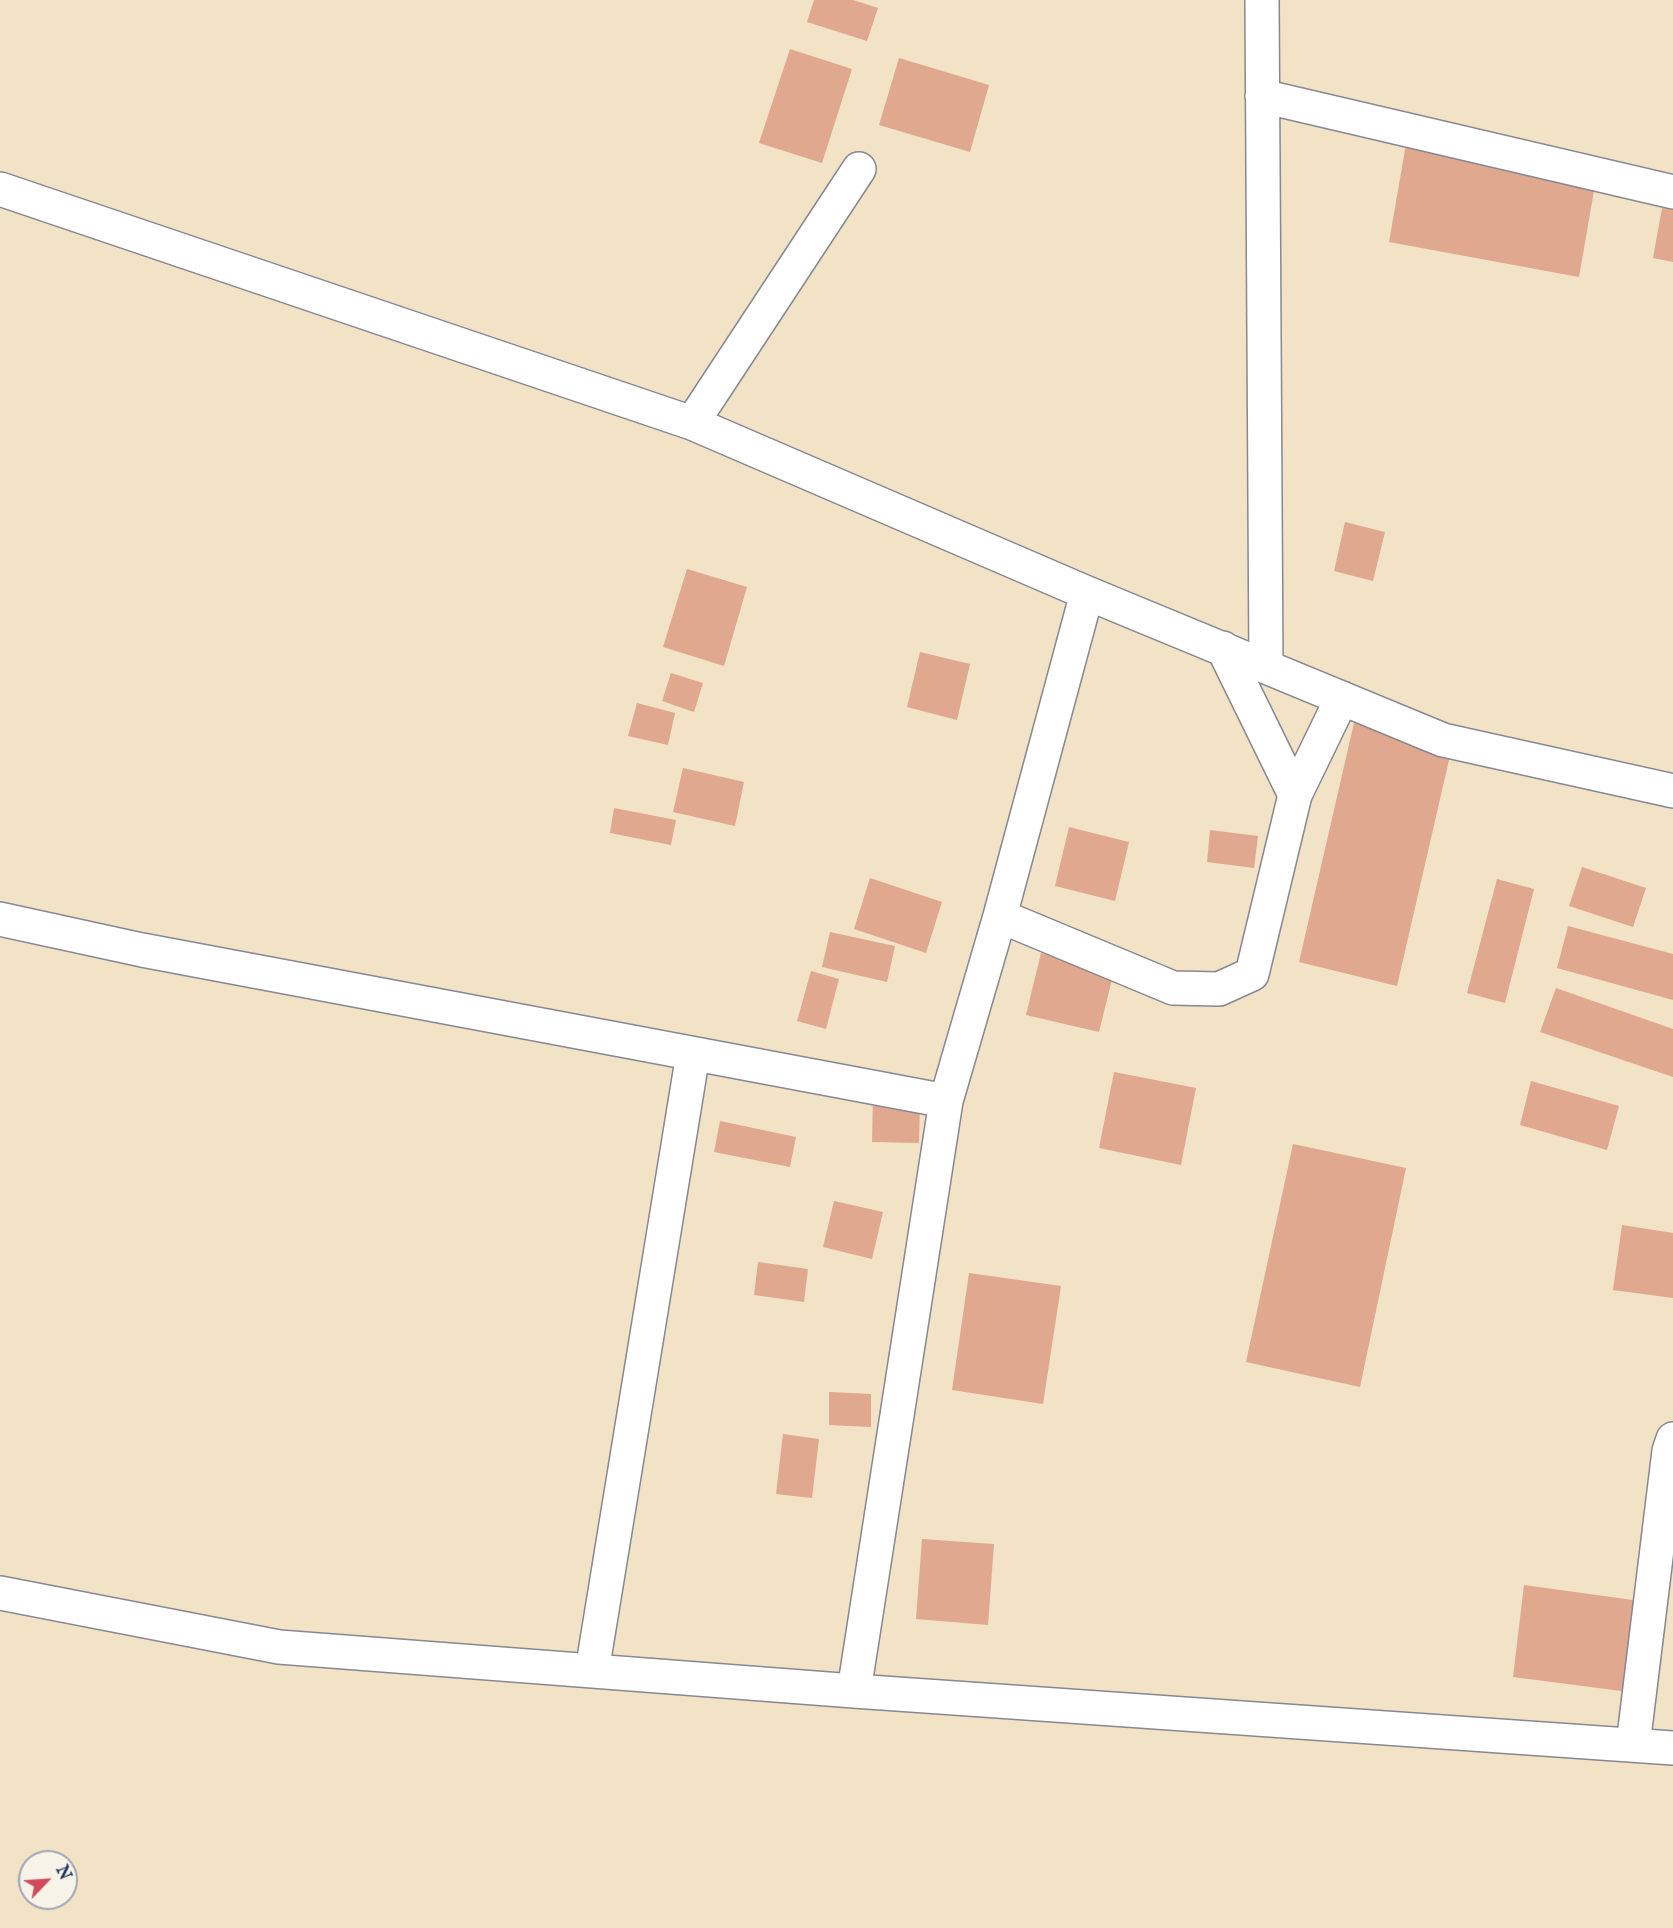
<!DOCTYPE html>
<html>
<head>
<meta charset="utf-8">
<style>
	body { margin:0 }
	#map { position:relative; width:1673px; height:1928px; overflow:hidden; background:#f2e2c6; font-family:"IM FELL English",serif }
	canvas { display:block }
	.north { position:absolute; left:18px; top:1850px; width:60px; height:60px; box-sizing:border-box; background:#f7f3e8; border:2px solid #9fa5b1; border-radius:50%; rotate:65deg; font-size:16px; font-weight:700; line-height:24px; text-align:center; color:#1b2f5e }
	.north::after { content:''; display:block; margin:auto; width:21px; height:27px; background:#d1495b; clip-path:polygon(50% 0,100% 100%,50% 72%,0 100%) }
</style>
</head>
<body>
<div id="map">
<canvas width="1673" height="1928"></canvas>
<div class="north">N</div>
</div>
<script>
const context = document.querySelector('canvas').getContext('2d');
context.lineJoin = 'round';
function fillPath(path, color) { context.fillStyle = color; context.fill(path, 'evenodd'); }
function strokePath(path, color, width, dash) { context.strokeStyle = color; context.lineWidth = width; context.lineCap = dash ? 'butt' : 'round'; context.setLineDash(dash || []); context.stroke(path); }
fillPath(new Path2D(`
	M814 0H853L878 8 867 41 807 22Z
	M790 49 852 69 822 163 759 143Z
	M899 58 989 85 970 152 879 125Z
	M1406 144 1596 179 1579 277 1389 242Z
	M1662 208 1673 210V262L1653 258Z
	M1345 522 1385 532 1373 581 1334 571Z
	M687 569 747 587 724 666 663 647Z
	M920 652 970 664 957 720 907 707Z
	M671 673 703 683 694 712 662 701Z
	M637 703 675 713 668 745 628 736Z
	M1354 723 1452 747 1397 986 1299 962Z
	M683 768 744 782 735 826 673 812Z
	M614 808 676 820 671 845 610 833Z
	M1069 827 1129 842 1115 901 1055 886Z
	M1210 830 1258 836 1254 868 1207 862Z
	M1582 867 1646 888 1633 927 1569 906Z
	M870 878 942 902 926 953 854 929Z
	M1497 879 1534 889 1505 1003 1467 993Z
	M1568 926 1673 954V1000L1557 968Z
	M830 932 895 946 887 982 822 967Z
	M1041 953 1114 971 1099 1032 1026 1015Z
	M811 971 839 979 826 1029 797 1021Z
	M1556 988 1673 1029V1077L1540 1032Z
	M1114 1072 1196 1088 1181 1165 1099 1148Z
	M1531 1081 1619 1106 1607 1150 1520 1125Z
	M873 1098 920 1099 919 1143 872 1142Z
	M720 1121 796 1137 790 1167 714 1152Z
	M1293 1144 1406 1168 1360 1387 1246 1362Z
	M834 1201 883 1212 872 1259 823 1247Z
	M1622 1225 1673 1233V1298L1613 1290Z
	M758 1262 808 1269 804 1302 754 1295Z
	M969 1273 1061 1286 1043 1404 952 1390Z
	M829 1392 871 1394V1427L829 1425Z
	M783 1434 819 1439 812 1498 776 1494Z
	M922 1539 994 1544 988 1625 916 1619Z
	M1524 1585 1640 1601 1629 1692 1513 1677Z`), '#dfa88f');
const minor = new Path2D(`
	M1262 0 1266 667
	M1262 96 1673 192
	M0 189 692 423 1087 593 1443 740 1673 791
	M692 423 859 169
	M1223 648 1295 795
	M1000 916 1173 988 1219 989 1252 974 1295 795 1342 698
	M0 919 142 950 946 1101
	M0 1593 279 1647 854 1691 1673 1748
	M592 1671 693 1054
	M854 1691 946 1101 1000 916 1087 593
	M1633 1745 1669 1451 1673 1439`);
strokePath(minor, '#868892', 36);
strokePath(minor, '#fff', 33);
</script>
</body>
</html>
